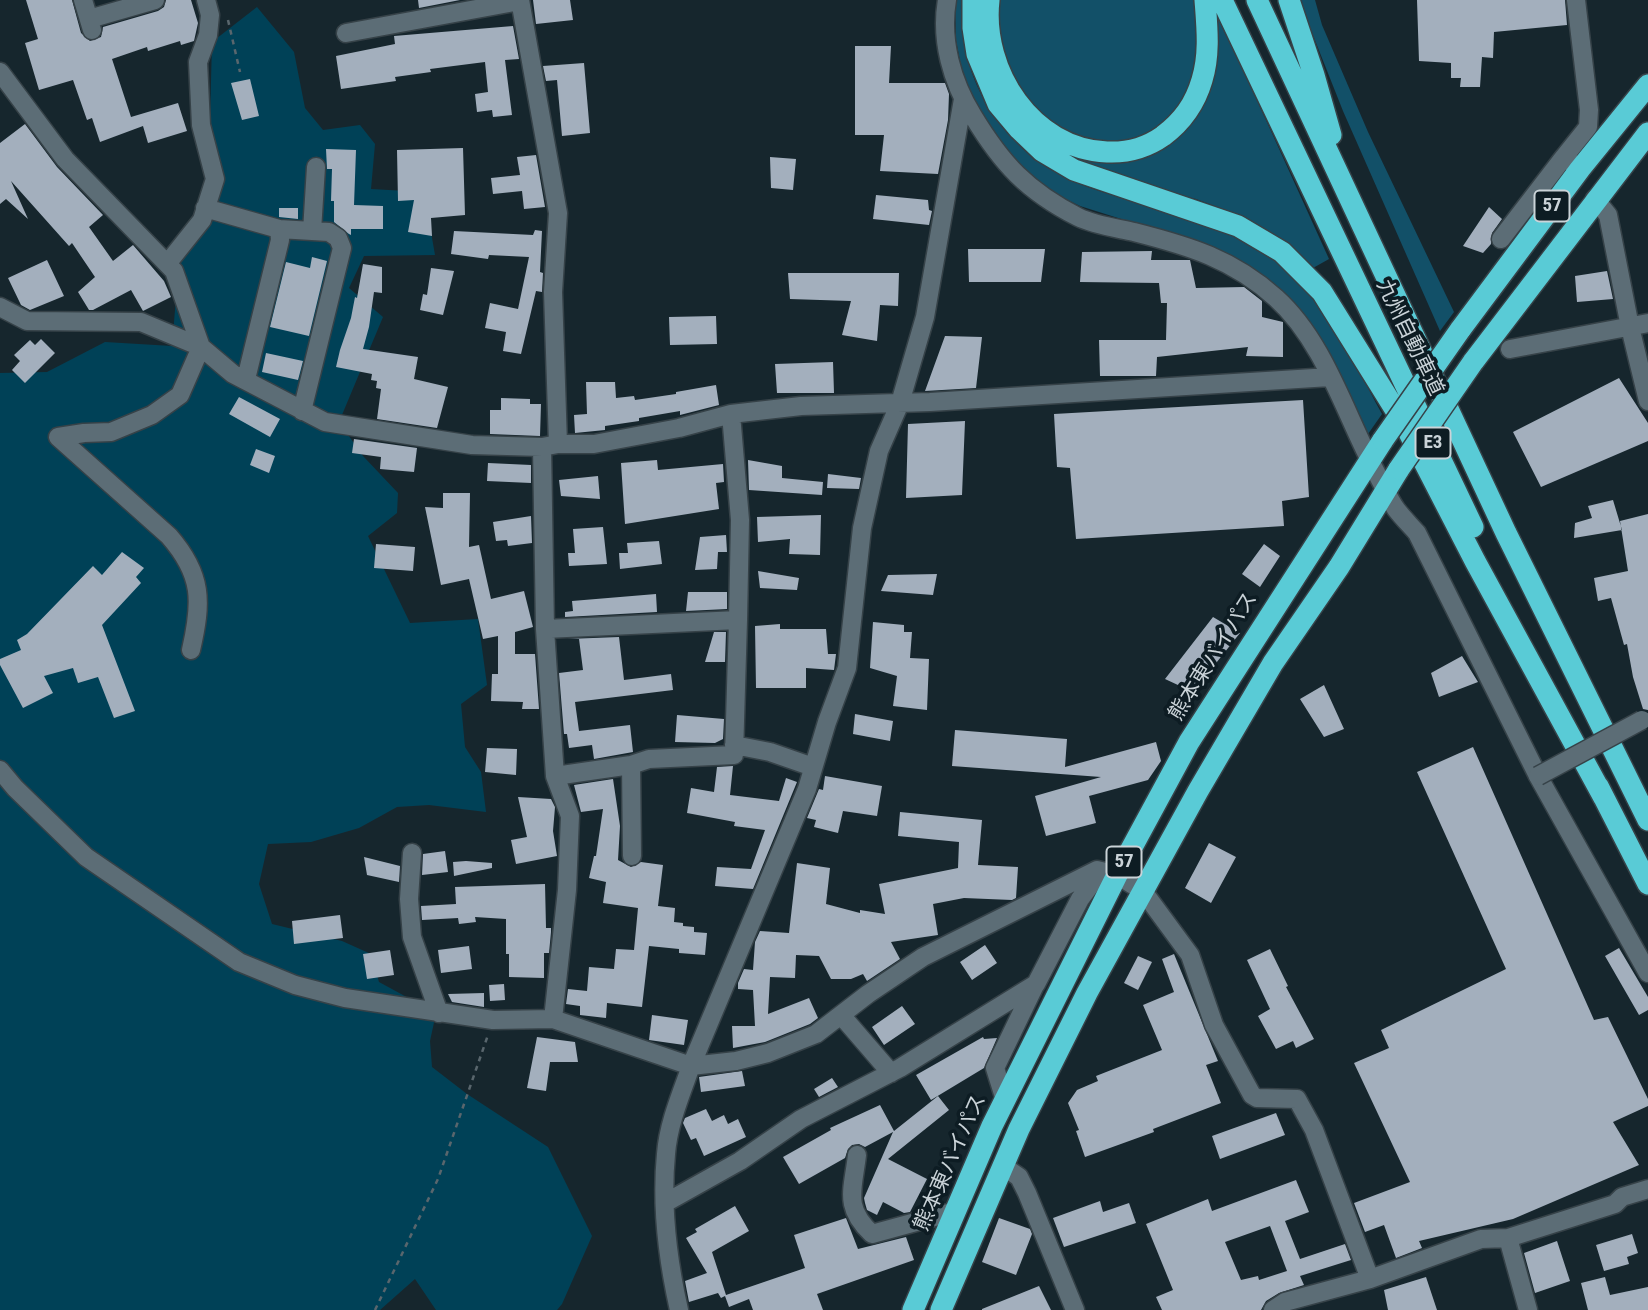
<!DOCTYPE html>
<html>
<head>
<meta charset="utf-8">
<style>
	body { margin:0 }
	canvas { display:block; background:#16262d }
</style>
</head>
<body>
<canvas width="1648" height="1310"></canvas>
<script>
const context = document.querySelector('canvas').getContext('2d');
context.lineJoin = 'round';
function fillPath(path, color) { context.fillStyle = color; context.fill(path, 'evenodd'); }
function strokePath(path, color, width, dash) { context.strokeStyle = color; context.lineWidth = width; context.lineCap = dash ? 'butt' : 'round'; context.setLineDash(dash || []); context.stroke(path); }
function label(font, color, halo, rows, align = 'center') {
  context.font = font + ' "Roboto Condensed","Noto Sans JP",sans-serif'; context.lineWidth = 7; context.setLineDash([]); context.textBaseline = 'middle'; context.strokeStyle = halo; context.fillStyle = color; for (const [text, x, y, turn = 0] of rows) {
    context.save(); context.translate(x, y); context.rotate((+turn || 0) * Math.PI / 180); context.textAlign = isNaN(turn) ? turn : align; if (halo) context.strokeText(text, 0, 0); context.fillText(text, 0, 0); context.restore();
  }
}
fillPath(new Path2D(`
	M257 7 294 52 305 108 323 130 360 125 375 144 371 189 424 192 435 255 364 256 349 288 383 317 339 422 363 456 398 493 397 513 368 536 410 623 478 619 487 685 461 704 465 747 481 772 486 812 429 805 397 807 359 828 311 842 268 844 259 884 272 924 342 941 371 954 379 982 436 1013 430 1041 432 1067 467 1094 548 1147 592 1236 562 1304 557 1310H436L415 1279 380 1310H0V373L47 372 105 342 172 346 179 262 220 176 210 121 212 42Z`), '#004157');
fillPath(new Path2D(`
	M955 0H961C960 39 969 78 991 111 1048 199 1132 193 1218 225 1233 231 1250 243 1264 252 1322 291 1350 355 1382 414L1368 434 1336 368 1277 288 1232 257 1210 247 1080 206 1045 189 1027 176 974 109 963 77 956 40Z
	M997 0H1194C1200 31 1200 71 1184 99 1156 147 1098 153 1053 126 1046 122 1040 114 1034 108 1020 93 1005 69 1001 48 998 33 998 16 997 0Z
	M1299 0H1315L1322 25 1368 132 1454 312 1440 331 1343 111Z
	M1215 12H1217L1329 259 1313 268 1265 230 1233 213 1196 199 1128 183 1082 167 1085 160 1112 163 1142 158 1166 145 1183 132Z`), '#125068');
fillPath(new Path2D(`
	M26 0H72L81 33 90 41 101 37 103 27 158 11 164 7 166 0H191L198 23 194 41 181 45 180 41 148 51 147 47 112 59 131 117 178 103 187 131 148 143 143 126 100 142 92 118 87 120 73 80 39 90 25 43 38 39Z
	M418 0H460L419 8Z
	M533 0H570L573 20 536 24Z
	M1417 0H1565L1567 25 1494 32 1493 58 1482 57 1480 87H1460L1461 78H1451V63L1419 61Z
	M513 26 519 59 505 60 512 115 493 117 492 110 477 112 475 94 488 92 485 62 430 69 431 72 395 77 396 81 341 89 336 56 395 44 394 36Z
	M855 46H891L889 83H945L949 94 948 120 938 174 880 171 884 135H855Z
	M584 63 590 133 562 136 557 80 546 81 543 66Z
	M250 79 259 116 242 120 231 83Z
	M25 124 57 167 103 215 89 227 113 261 133 245 164 281 171 297 143 311 131 290 93 310H89L78 292 95 277 72 243 69 246 11 181 28 219 6 199 0 204V143Z
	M463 148 465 215 431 218 432 236 408 232 414 200 398 201 397 150Z
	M326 149 356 150 354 205 383 206V229H351V235L349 234 334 222V201H331L332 169H327Z
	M536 155 545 207 524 209 522 191 493 194 491 178 520 175 517 157Z
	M770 157 796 159 793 190 771 188Z
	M876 195 928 200 929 210 932 211 929 225 873 219Z
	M1489 207 1502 219 1492 233 1491 244 1483 253 1463 246Z
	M279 208H298V219L279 217Z
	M535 230 542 231 540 272 543 273 542 292 536 291 521 354 503 351 506 332 485 328 490 303 518 309 529 257 489 255 488 259 451 254 454 231 533 235Z
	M968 249H1045L1041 282H969Z
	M1152 251 1151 260H1190L1196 288 1244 287 1262 301V317L1283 322V357L1246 356 1248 347 1157 357 1156 376H1100L1099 340H1166L1167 303H1161L1159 283 1080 282 1082 252Z
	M312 257 327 261 309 336 270 327 286 262 310 268Z
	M47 260 64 296 30 310 21 305 8 278Z
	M363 264 382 267V293L374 292 369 327 363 349 418 357 414 379 448 387 437 428 377 419 381 389 376 388 377 381 371 380 372 374 336 367 340 350 351 318 355 297 357 298Z
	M431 268 454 271 443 315 420 310 423 294 427 295Z
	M1607 271 1613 299 1577 302 1575 276Z
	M788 273H899L898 306 880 305 877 341 842 335 851 301 790 299Z
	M716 316 717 344 670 345 669 317Z
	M945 336 982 337 976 388 925 391Z
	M41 339 55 353 25 383 12 370 20 361 14 355 30 340 35 345Z
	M266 353 303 361 298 380 262 372Z
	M833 362 834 393H777L775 364Z
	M1619 378 1648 423V441L1541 487 1513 432Z
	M586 382H615L616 398 634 396 635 400 676 394V392L716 385 719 405 680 415V411L639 418V421L605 426V430L575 433 574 415 587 414Z
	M239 397 280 419 270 437 229 414Z
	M501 398 530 399V404H541L540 436 490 434V410H501Z
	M1303 400 1309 497 1282 501 1284 526 1076 539 1070 468 1057 467 1054 414Z
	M965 421 962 495 906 498 908 424Z
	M354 439 417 448 414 472 380 469 381 457 352 453Z
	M256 449 275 456 269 473 250 465Z
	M657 460 658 470 723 464 724 482 716 483 719 509 625 524 621 463Z
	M748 460 782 466V478L823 482 822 495 749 490Z
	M488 463 531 465V483L487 481Z
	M828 474 861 478 859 489 827 488Z
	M598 476 600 499 561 496 559 480Z
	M443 493H470L469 547 479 545 491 599 524 591 533 627 515 632V654H535L539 709H522L523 702 491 701 492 674H498V636L483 639 469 579 441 585 425 507 443 508Z
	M1613 500 1622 530 1574 538 1575 523 1592 518 1588 506Z
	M1648 514V710L1643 709 1633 677 1627 644 1624 645 1611 598 1598 601 1594 578 1628 571 1620 521Z
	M821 515 820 555 789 554 790 539 758 542 757 517Z
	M531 516 532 543 508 546 507 540 496 541 493 522Z
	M603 527 607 564 569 566 568 553H575L573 529Z
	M726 535 727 552H718L717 569 695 570 700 537Z
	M659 541 662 564 620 569 619 553H628L627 543Z
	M376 544 415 547 413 571 374 568Z
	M1264 544 1280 556 1260 587 1242 574Z
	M122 552 144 568 136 577 141 583 102 625 135 711 114 718 98 677 78 683 73 668 44 676 53 693 23 708 0 665V659L21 650 17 640 27 634 93 566 102 575Z
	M758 571 799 578 797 590 760 588Z
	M937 574 933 595 881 591 888 575Z
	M688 592H727V609L686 611Z
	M656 594 657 612 565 617V612L573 611 572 601Z
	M1213 617 1240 633 1193 692 1165 679Z
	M873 622 904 625V632H912L910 658 929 659 927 710 893 706 897 676 870 668Z
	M780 624V629H826L828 654H836L834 670 806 668V688H756L755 626Z
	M714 632H726L725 662H705Z
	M619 637 624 680 671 674 673 690 575 702 579 731 630 725 633 752 594 759 592 745 569 748 567 734H564L559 673 583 670 579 639H567Z
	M1462 656 1478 682 1439 697 1431 673Z
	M1324 685 1344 729 1324 737 1300 699Z
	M855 714 893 721 890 741 853 734Z
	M677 715 724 719 723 739 715 743 675 742Z
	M955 730 1067 739 1065 767 1156 742 1161 761 1148 780 1089 796 1096 823 1046 836 1035 796 1101 777 952 766Z
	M1473 747 1594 1020 1608 1017 1648 1099V1106L1613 1122 1639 1165 1513 1219 1419 1241 1422 1248 1396 1258 1384 1225 1365 1232 1354 1203 1410 1182 1354 1063 1389 1048 1381 1030 1506 969 1417 772Z
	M487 748 517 749 516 775 485 772Z
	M733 766 730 795 779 801 786 778 797 782 753 889 715 886 717 867 751 869 765 830 734 826 735 822 687 813 691 788 714 792 717 767Z
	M825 776 882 786 877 816 843 811 838 833 814 827 816 820 807 818 819 789 823 790Z
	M613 779 620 826 618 860 631 867 641 862 663 865 658 906 675 908 674 922 683 923V926L694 927V932L707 933 705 955 679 953V949L649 946 642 1007 607 1003 606 1018 580 1015V1006L566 1004 568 989 587 991 589 967 614 969 616 949 634 950 638 908 603 903 606 882 589 878 594 856H596L603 809 581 812 574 785Z
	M518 797 551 799 555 807 553 831 557 856 516 864 511 840 527 837Z
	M900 812 982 820 978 865 1018 867 1016 898 1012 900 964 898 933 904 938 935 891 942 900 959 867 981 863 974 851 979H831L819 956 796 955 795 978 770 977 768 1014 809 998 818 1018 810 1024 765 1042 733 1048 732 1026H755L753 990 738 989V983L744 969 753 970 755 942 760 931 789 933 797 863 830 868 826 904 860 913V910L885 914 879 884 958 868 959 842 898 836Z
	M1209 843 1236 857 1211 903 1185 888Z
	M445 851 448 872 422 875 423 854Z
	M364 857 400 866 399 882 367 875Z
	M466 861 492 863V868L454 876 453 862Z
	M545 884 546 928H551V932L549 953H544V978L509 977V954H506V919L475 917 476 922 459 924 458 918 422 920 421 906 456 904 455 887Z
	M340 915 343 938 294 944 292 921Z
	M985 945 997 963 972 980 960 962Z
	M469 946 472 969 441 973 438 950Z
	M1619 948 1648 997V1010L1639 1015 1605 956Z
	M1270 949 1288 986 1286 987 1314 1039 1296 1048 1293 1041 1276 1049 1258 1016 1270 1009 1247 960Z
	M390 950 394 975 367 979 363 954Z
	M1174 954 1218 1061 1206 1065 1221 1103 1153 1129 1154 1132 1085 1157 1076 1131 1079 1130 1068 1103 1077 1090 1098 1081 1096 1076 1162 1050 1143 1005 1174 992 1162 959Z
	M1138 956 1152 962 1138 990 1124 983Z
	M504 984 505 1000 490 1001 489 985Z
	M484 993V1007L452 1002 448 994Z
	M902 1006 915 1024 884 1045 872 1027Z
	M652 1015 688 1020 684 1045 649 1040Z
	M537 1037 575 1042 578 1062H550L546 1091 527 1088Z
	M983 1037 984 1039 997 1038 984 1068 931 1100 916 1075Z
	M742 1071 745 1086 701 1092 699 1077Z
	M832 1078 838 1087 819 1097 814 1089Z
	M938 1096 949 1110 888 1159 927 1179 910 1212 904 1213 883 1202 877 1215 867 1210 865 1203 864 1198 893 1132 865 1147 859 1144 852 1145 848 1149 845 1158 799 1184 783 1157 831 1130 830 1128 880 1105 894 1131Z
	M706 1109 712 1121 724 1115 728 1124 738 1119 746 1137 704 1156 696 1138 691 1140 683 1123 685 1118Z
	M1276 1113 1285 1135 1220 1159 1212 1136Z
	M1296 1180 1309 1212 1285 1221 1300 1259 1345 1244 1351 1260 1300 1276 1304 1285 1279 1293 1266 1301 1261 1310H1162L1156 1297 1173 1290 1146 1224 1208 1199 1212 1211ZM1270 1226 1287 1271 1259 1280 1258 1276 1241 1280 1225 1242Z
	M1100 1201 1103 1212 1129 1203 1136 1223 1064 1247 1053 1218Z
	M735 1206 749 1231 712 1252 726 1295 805 1268 794 1235 846 1218 858 1249 906 1237 914 1260 817 1294 823 1310H753L749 1299 729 1307 725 1296 721 1298 718 1293 689 1302 685 1281 707 1273 686 1238 697 1232 695 1229Z
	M999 1218 1030 1229 1032 1234 1016 1275 982 1262Z
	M1632 1234 1638 1253 1627 1257 1629 1264 1604 1271 1596 1245Z
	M1557 1241 1570 1281 1535 1293 1524 1253Z
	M1426 1277 1437 1310H1388L1384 1290Z
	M1605 1277 1610 1295 1648 1287V1310H1588L1581 1283Z
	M1039 1286 1051 1310H982V1309Z`), '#a3afbd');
const minor = new Path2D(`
	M83 0 92 30
	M520 0 558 213 553 292 558 444
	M947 0C940 40 952 82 973 116 1002 164 1027 191 1078 217 1094 225 1116 228 1134 232 1189 246 1233 259 1276 298 1326 343 1346 418 1378 476 1384 487 1389 499 1396 509 1402 517 1410 525 1417 533L1538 776 1648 973
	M89 19 155 0
	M346 33 520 1
	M0 72 65 159 174 271 201 347 180 395 152 415 111 432 84 433 58 437 169 536C203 575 202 602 191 650
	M1564 157 1588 127 1589 110 1576 0
	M1595 199 1608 215 1630 327 1648 401
	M205 208 279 229 329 232 338 238 342 248 302 411
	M312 231 316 167
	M1501 239 1564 157 1572 163
	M167 264 202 220 215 179 201 125 198 62 208 35 210 15 206 0
	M0 307 27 321 141 322 201 347 233 374 325 422 472 445 542 447 558 444H594L679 428 731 414 801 406 930 402 1330 377
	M1510 349 1648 323
	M246 379 280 240 279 229
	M542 447 545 629 555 776 570 816 567 890 553 1019
	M545 629 738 620 740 520 731 414
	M734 745 770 752 813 767
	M631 765 632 856
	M0 770 15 788 86 857 239 962 295 985 345 998 493 1020 553 1019 691 1066 736 1061 768 1053 816 1034 868 994 923 957 1097 870 1117 875 1143 891 1190 955 1214 1025 1252 1095 1257 1098 1297 1099 1314 1130 1370 1279
	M555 776 631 765 649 759 734 755 738 620
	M412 853 409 899 412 937 439 1013
	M841 1015 891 1073
	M1005 1100 995 1068 1035 985
	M857 1155C853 1190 843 1207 872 1234L956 1211
	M1003 1166 1019 1177 1027 1193 1075 1310
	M665 1203 740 1161 801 1119 900 1068 1036 984 1080 899 1101 871
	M1508 1238 1528 1310
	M679 1310C668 1261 661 1205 666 1154 668 1125 681 1094 691 1066L807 789 827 722 847 668 862 528 879 451 900 403 925 317 963 99
	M1273 1310 1285 1302 1370 1279 1481 1239 1508 1238 1615 1204 1622 1197 1648 1189`);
const highway = new Path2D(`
	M973 0V28L977 54 998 104 1019 129 1042 151 1074 170 1238 226 1282 252 1322 292 1406 427 1475 561 1604 798
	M989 0C981 71 1032 149 1107 152 1128 153 1146 148 1163 136 1183 121 1195 104 1202 80 1210 54 1207 27 1205 0
	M1222 0 1473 527
	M1257 0 1506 533 1648 820
	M1289 0 1314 75 1331 135
	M1460 330 1580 169 1648 85
	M1473 362 1648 133
	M1598 786 1648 884
	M913 1310 992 1126 1117 875 1189 742 1383 440
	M941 1310 1019 1129 1087 993 1198 791 1273 663 1339 567 1399 469`);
strokePath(minor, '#364248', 21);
strokePath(highway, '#364248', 24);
strokePath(new Path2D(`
	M228 20 240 72
	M375 1310 438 1179 488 1035`), '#59666d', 2.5, [5, 5]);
strokePath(minor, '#5c6d76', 18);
strokePath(highway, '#59cbd6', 21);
const minorBridge = new Path2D(`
	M1538 776 1642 720`);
const highwayBridge = new Path2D(`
	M1383 440 1460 330
	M1399 469 1473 362`);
strokePath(minorBridge, '#364248', 21, []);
strokePath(highwayBridge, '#364248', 24, []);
strokePath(minorBridge, '#5c6d76', 18);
strokePath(highwayBridge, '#59cbd6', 21);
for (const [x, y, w] of [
	[1552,206,35],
	[1433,443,35],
	[1124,862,35]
]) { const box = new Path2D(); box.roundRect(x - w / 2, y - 15.5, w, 31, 5); context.fillStyle = '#0d1c23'; context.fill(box); strokePath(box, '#cad3d8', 2); }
label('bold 19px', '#cad3d8', null, [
	["57",1552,206],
	["E3",1433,443],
	["57",1124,862]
]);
label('21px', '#cad3d8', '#0d1c23', [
	["九州自動車道",1409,338,64],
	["熊本東バイパス",1214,657,-58],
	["熊本東バイパス",951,1163,-66]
]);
</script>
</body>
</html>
